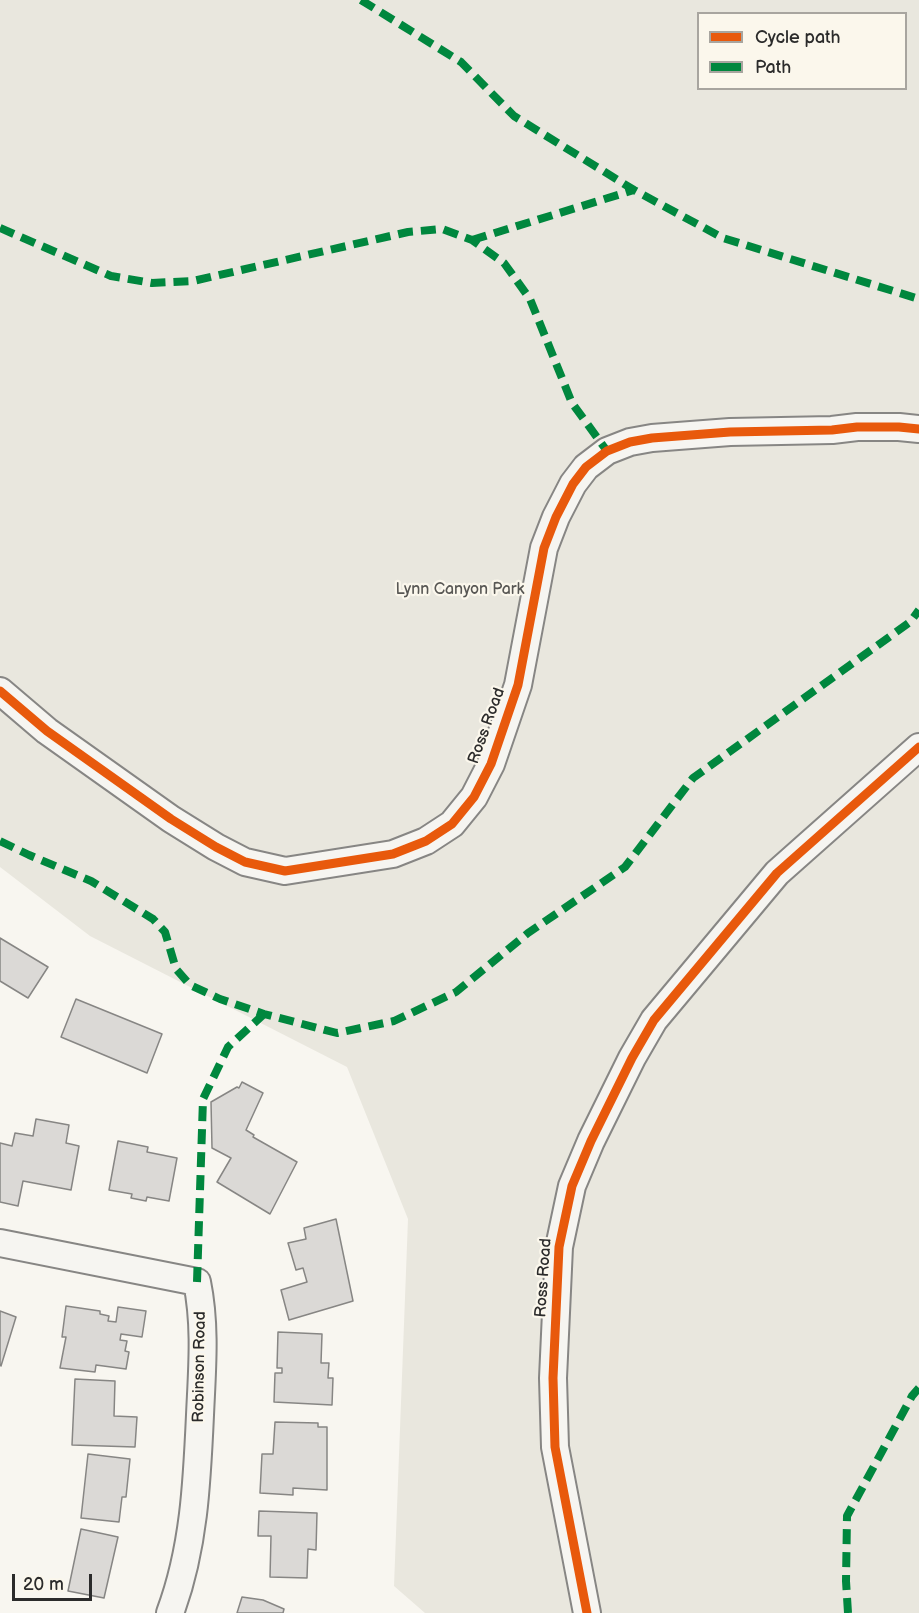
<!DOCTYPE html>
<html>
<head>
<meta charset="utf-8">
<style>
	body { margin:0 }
	#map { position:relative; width:919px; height:1613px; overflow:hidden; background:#f8f6f0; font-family:"Balsamiq Sans",sans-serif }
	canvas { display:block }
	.legend { position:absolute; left:697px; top:12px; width:210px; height:78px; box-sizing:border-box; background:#fbf7ec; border:2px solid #a8a59f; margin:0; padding:8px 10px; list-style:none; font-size:18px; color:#2b2b2b }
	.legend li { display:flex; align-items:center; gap:12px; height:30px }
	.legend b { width:30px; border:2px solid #a8a59f }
	.scale { position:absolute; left:12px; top:1574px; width:80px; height:27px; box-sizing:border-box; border:3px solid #2b2b2b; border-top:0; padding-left:8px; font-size:18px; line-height:21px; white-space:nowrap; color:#2b2b2b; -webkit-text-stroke:4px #fbf7ec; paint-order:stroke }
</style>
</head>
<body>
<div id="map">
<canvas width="919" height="1613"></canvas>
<ul class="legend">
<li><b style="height:8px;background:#e8590c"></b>Cycle path</li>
<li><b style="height:8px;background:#00873e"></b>Path</li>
</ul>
<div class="scale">20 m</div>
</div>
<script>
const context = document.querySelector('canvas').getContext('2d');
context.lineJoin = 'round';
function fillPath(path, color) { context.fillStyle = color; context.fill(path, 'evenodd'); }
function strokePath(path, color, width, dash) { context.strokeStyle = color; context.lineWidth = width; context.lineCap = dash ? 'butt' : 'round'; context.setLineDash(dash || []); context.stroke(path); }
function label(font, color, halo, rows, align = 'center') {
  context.font = font + ' "Balsamiq Sans",sans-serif'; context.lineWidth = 4.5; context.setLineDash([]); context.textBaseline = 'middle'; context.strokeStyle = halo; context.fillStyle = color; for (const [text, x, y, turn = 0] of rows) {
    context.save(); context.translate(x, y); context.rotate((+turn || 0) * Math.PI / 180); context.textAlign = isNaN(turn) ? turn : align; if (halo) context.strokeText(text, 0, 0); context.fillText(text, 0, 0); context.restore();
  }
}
fillPath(new Path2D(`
	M0 0H919V1613H425L394 1586 408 1219 347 1067 90 936 0 867ZM698 14H906V88H698Z`), '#e9e7de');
const building = new Path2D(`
	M0 938 48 967 28 998 0 981Z
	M76 999 162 1034 147 1073 61 1037Z
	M242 1082 263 1093 246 1130 254 1135 253 1137 297 1162 270 1214 217 1182 231 1158 212 1148 211 1102 237 1087 239 1088Z
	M36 1119 69 1125 66 1143 79 1146 71 1190 23 1181 18 1206 0 1202V1143L12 1146 15 1133 33 1136Z
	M118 1141 148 1147 147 1152 177 1158 169 1201 147 1197 146 1201 131 1198 132 1194 109 1190Z
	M336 1219 353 1301 289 1320 281 1290 307 1282 303 1268 296 1270 288 1243 306 1239 304 1228Z
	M66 1306 100 1311V1314L109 1316 108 1321 116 1322 118 1307 146 1311 142 1337 121 1334 120 1340 127 1341 125 1351 129 1352 126 1369 96 1365 95 1372 60 1368 66 1337H62Z
	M0 1311 16 1317 1 1366 0 1365Z
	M278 1332 322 1334 321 1363H329L328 1378H333L332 1405 274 1402 275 1373H282V1368H277Z
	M75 1379 115 1381 114 1416 137 1417 135 1447 72 1445Z
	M275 1422 318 1423V1427H327V1490L293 1488V1495L260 1493 262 1454H273Z
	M88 1454 130 1459 126 1497H122L119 1522 81 1518Z
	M259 1511 317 1513 316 1550 308 1549 307 1578 270 1577 271 1536H258Z
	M81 1529 118 1537 104 1598 68 1591Z
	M242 1597 263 1600 284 1609 283 1613H237Z`);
fillPath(building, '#dbd9d6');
strokePath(building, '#878684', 1.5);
const minor = new Path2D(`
	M0 691 47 731 171 819 216 847 245 862 285 871 393 854 426 841 452 824 474 797 491 764 518 685 544 548 556 517 573 484 586 467 607 451 630 442 652 438 730 432 832 430 857 427H899L919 429
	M0 1243 197 1282C206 1326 202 1370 200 1415 197 1482 194 1549 170 1613
	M587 1613 555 1447 553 1378 559 1247 572 1186 591 1141 632 1058 654 1020 777 873 919 747`);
strokePath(minor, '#878684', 30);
strokePath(minor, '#f6f5f1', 26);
strokePath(new Path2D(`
	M361 0 461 62 514 116 634 190 723 238 919 299
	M0 228 111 276 152 283 193 281 408 232 442 229 472 240 504 263 530 299 572 403 607 451
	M472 240 634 190
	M0 841 29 855 91 881 153 919 165 932 176 969 190 985 220 999 264 1014 337 1033 394 1021 456 992 528 933 625 867 693 778 910 622 919 610
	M197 1282 203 1099 228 1047 264 1014
	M848 1613 846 1581 847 1516 912 1396 919 1388`), '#00873e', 8, [15, 8]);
strokePath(new Path2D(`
	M0 691 47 731 171 819 216 847 245 862 285 871 393 854 426 841 452 824 474 797 491 764 518 685 544 548 556 517 573 484 586 467 607 451 630 442 652 438 730 432 832 430 857 427H899L919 429
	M587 1613 555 1447 553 1378 559 1247 572 1186 591 1141 632 1058 654 1020 777 873 919 747`), '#e8590c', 9);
label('16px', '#585754', '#fbf7ec', [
	["Lynn Canyon Park",460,590]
]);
label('16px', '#2b2b2b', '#fbf7ec', [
	["Ross Road",487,726,-70],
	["Ross Road",544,1278,-86],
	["Robinson Road",200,1367,-89]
]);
</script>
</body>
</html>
